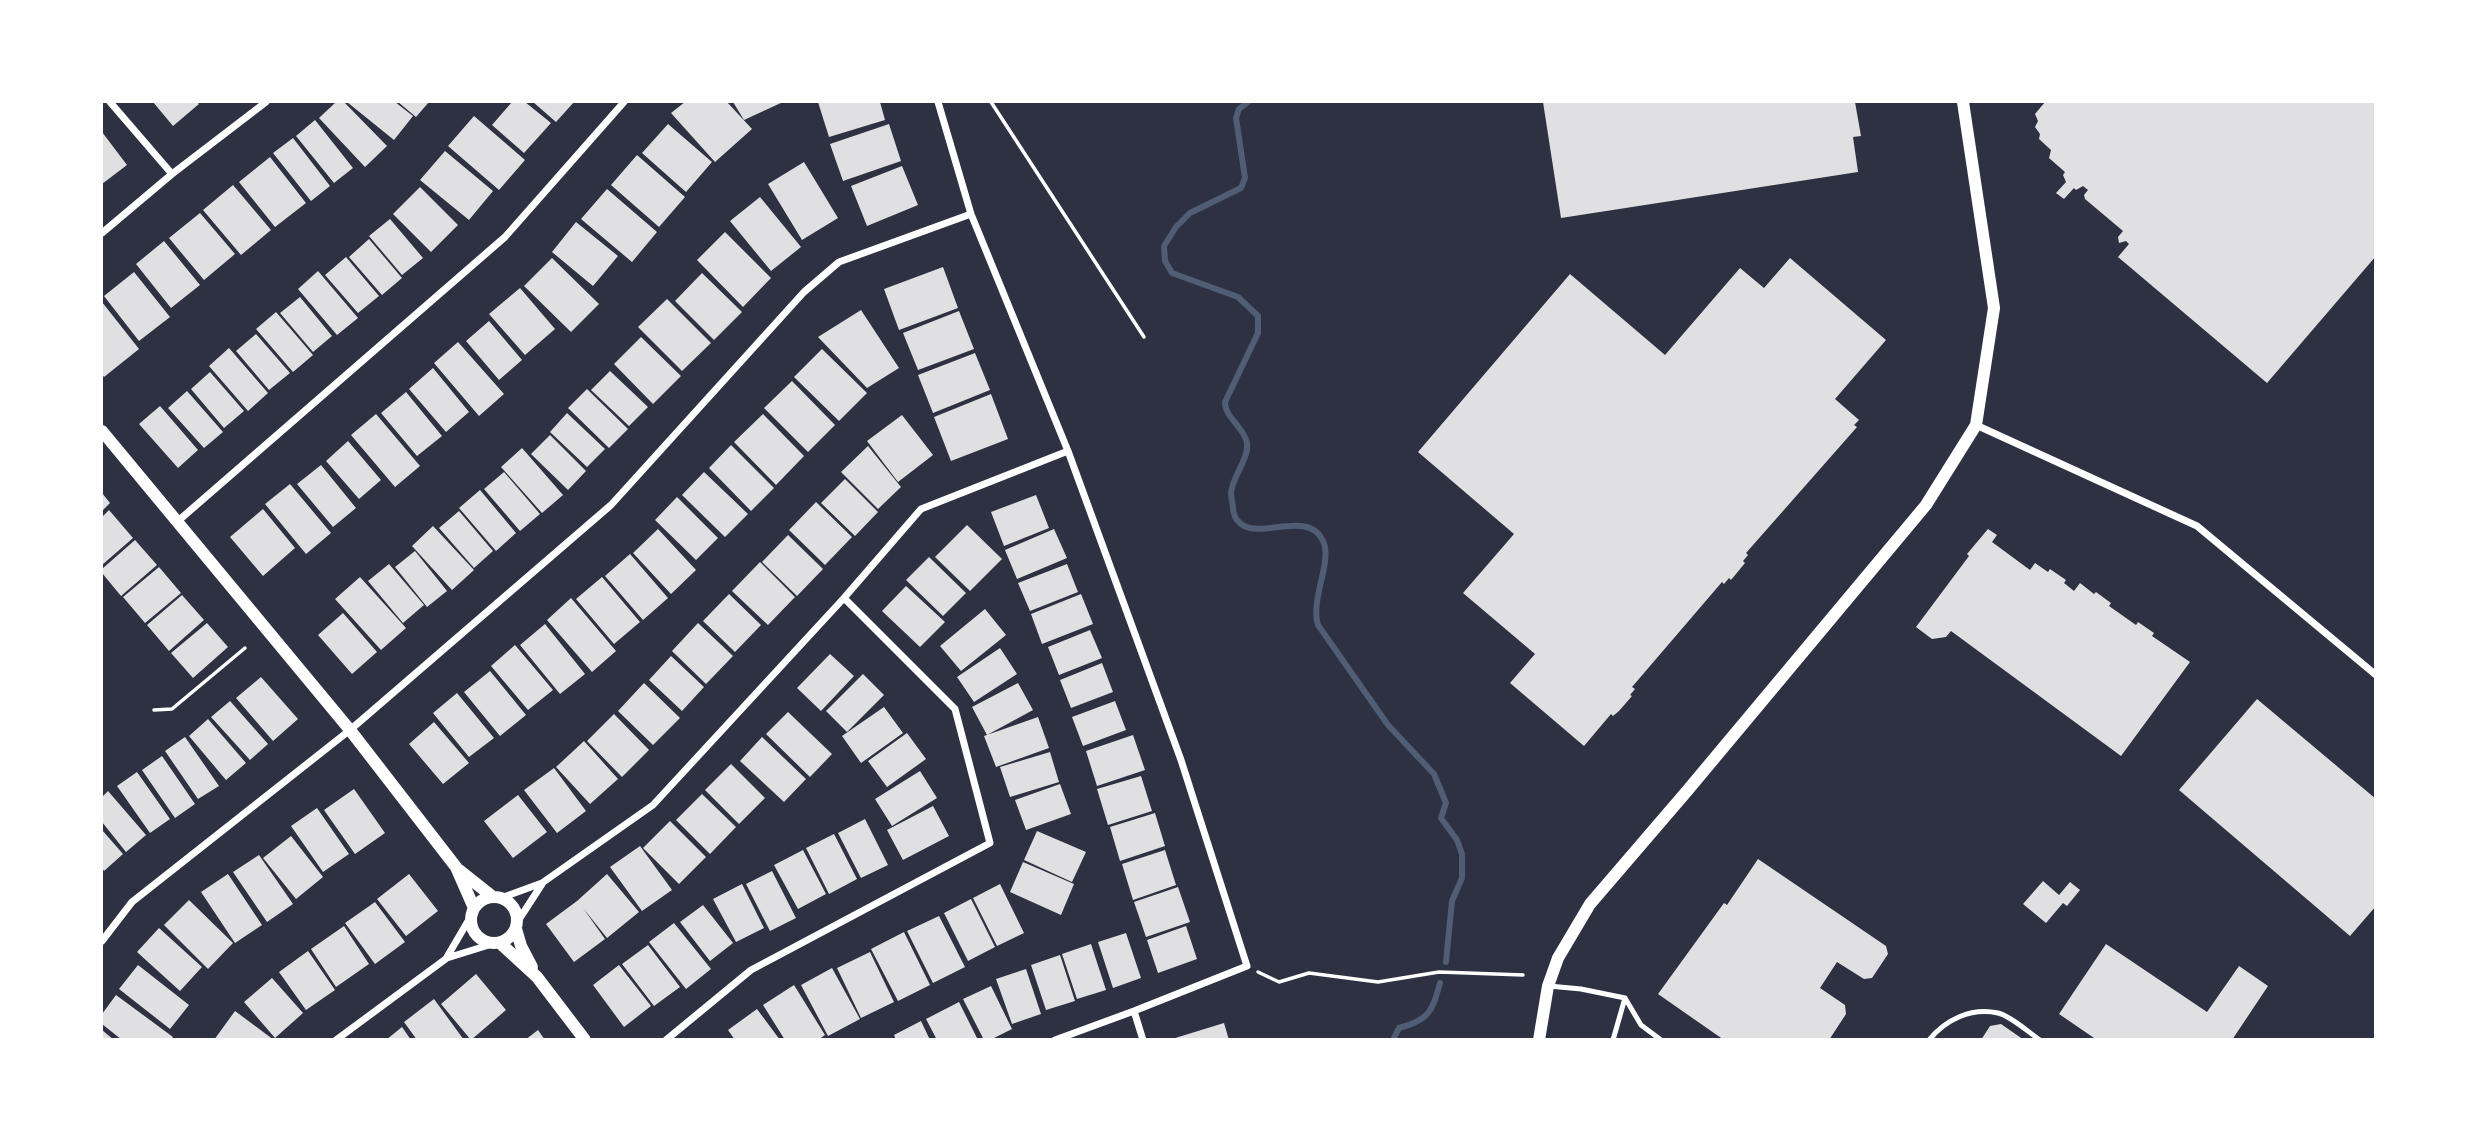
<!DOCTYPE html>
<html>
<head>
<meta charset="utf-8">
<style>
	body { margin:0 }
	#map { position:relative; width:2477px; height:1141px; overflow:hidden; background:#2d3142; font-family:"Roboto Condensed",sans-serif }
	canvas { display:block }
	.frame { position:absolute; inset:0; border:103px solid #fff; pointer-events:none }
</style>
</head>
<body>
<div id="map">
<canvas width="2477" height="1141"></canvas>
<div class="frame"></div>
</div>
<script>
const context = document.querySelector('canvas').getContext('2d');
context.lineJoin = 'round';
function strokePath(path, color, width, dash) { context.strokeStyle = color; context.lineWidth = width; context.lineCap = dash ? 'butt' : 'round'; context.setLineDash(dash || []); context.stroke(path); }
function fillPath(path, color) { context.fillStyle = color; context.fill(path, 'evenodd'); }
strokePath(new Path2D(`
	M1248 102 1239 109 1236 118 1245 178 1241 188 1190 213 1176 227 1164 246 1165 261 1172 273 1238 297 1258 316V333L1225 402C1225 418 1244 427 1247 443 1249 459 1232 477 1231 493 1231 498 1233 504 1233 509 1234 515 1235 519 1240 523 1259 541 1308 508 1323 541 1333 561 1310 599 1318 625L1388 725 1434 774 1446 803 1441 818 1457 840 1462 854V878L1452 901 1446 962
	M1393 1040 1399 1028C1429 1020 1432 1012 1440 983`), '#4f5d75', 6);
fillPath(new Path2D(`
	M153 102H197L199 104 173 126Z
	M336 102H344L387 146 365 167 319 118Z
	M347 102H395L413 116 394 140Z
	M398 102H429L416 117Z
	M512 102H525L551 123 524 153 492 125Z
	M533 102H574L556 122Z
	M685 102H727L752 129 715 162 671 113Z
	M733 102H783L744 120Z
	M818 102H880L885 120 829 137Z
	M1543 102H1855L1861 136 1853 137 1858 172 1561 218Z
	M2045 102H2376V256L2267 383 2118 257 2129 244 2126 241 2119 243 2118 237 2123 231 2085 199 2084 195 2088 190 2083 186 2076 190 2074 188 2064 199 2056 193 2066 182 2063 175 2065 172 2049 158 2051 150 2039 139 2040 134 2035 127 2038 121 2035 114Z
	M474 116 525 160 499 190 448 146Z
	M315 120 353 168 334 183 296 136Z
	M668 124 712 162 686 192 642 153Z
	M889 124 901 161 843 181 830 144Z
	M102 132 127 165 102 184Z
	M293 138 330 186 311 201 273 153Z
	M445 151 493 191 469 220 420 180Z
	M637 155 685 197 659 227 611 185Z
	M270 157 306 203 275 227 239 182Z
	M804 162 838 218 802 240 768 184Z
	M902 166 918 205 867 226 851 186Z
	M233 185 271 230 241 255 203 210Z
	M420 187 458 225 431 252 393 214Z
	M607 189 657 232 632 262 581 219Z
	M760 197 801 247 771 271 730 221Z
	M200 213 235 254 204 280 169 238Z
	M390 219 423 258 402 275 369 236Z
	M576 222 618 256 593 286 552 252Z
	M725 232 771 278 743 307 697 260Z
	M369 239 402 278 382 295 349 257Z
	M164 241 200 285 171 308 136 264Z
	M346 257 379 296 358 313 325 275Z
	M552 258 599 304 571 332 524 286Z
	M1790 258 1886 340 1835 399 1859 420 1854 425 1857 427 1746 553 1748 555 1743 561 1745 563 1731 580 1729 578 1724 584 1722 582 1632 687 1635 689 1630 695 1632 696 1619 711 1613 716 1611 714 1584 746 1510 683 1535 654 1463 593 1514 534 1418 452 1570 274 1665 355 1740 268 1764 288Z
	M943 267 958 308 899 330 884 289Z
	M318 271 358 318 337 335 298 289Z
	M134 272 170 317 139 341 104 296Z
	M702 273 742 312 714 340 675 301Z
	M520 288 555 329 525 355 489 314Z
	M300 297 332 336 313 352 280 313Z
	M667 299 711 343 682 371 638 327Z
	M102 302 139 349 104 377 102 375Z
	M861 310 899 368 867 388 818 337Z
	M959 311 974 349 918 370 903 333Z
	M276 312 313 355 293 372 256 329Z
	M489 321 522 360 499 380 466 341Z
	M256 334 290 373 269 390 236 351Z
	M641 337 681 376 653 404 614 364Z
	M458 342 504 394 479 416 434 363Z
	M229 348 268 393 248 411 209 366Z
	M822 349 867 393 839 421 794 377Z
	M975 353 990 390 933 413 918 375Z
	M433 368 469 412 446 432 409 389Z
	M610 371 648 407 629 426 591 390Z
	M210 372 244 411 224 428 191 389Z
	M792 381 835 425 808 452 764 408Z
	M587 389 628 429 609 448 568 408Z
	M187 391 223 432 204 448 168 408Z
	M406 392 442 436 417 456 381 413Z
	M991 394 1008 439 951 461 934 417Z
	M160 406 198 450 178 468 139 424Z
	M567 413 605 449 587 467 550 432Z
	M376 414 420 466 395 487 351 435Z
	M763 414 804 456 776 485 734 442Z
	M902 415 933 455 898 482 867 441Z
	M550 435 586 471 568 490 531 454Z
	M348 441 381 480 359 499 326 461Z
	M731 445 774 488 751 511 709 468Z
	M868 446 901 487 878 509 841 472Z
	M522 448 563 495 542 513 501 467Z
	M321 465 356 508 333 527 297 484Z
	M504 472 540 514 520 531 484 489Z
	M704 472 748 514 725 537 682 495Z
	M845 479 878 512 855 536 821 503Z
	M290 484 331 533 306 554 265 504Z
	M480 490 516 533 496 551 459 508Z
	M102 493 110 503 102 511Z
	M1036 495 1049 528 1004 546 991 512Z
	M677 497 718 538 696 560 655 520Z
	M816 502 852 537 825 565 789 530Z
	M263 509 295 548 263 576 230 537Z
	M109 510 133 538 102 565V517Z
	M459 511 493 551 474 568 439 528Z
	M967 525 1002 559 970 591 935 557Z
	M433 526 474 570 452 590 412 546Z
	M658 529 696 570 671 594 633 553Z
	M1054 529 1067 558 1017 579 1005 550Z
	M1988 529 1997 535 1992 542 2030 570 2035 563 2048 572 2050 569 2066 580 2064 583 2074 591 2080 583 2094 594 2096 592 2111 603 2109 606 2136 625 2138 622 2154 633 2152 636 2190 662 2121 756 1951 631 1946 637 1932 639 1916 627 1969 556 1967 554Z
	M788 535 823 569 797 596 762 562Z
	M135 540 157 565 121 596 102 573V569Z
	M415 551 447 591 427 607 395 567Z
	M630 554 668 598 643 620 605 576Z
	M929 557 966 593 943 616 906 580Z
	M760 562 795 597 768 625 732 591Z
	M389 564 424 605 403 623 368 581Z
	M1067 564 1078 592 1030 611 1018 583Z
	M159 567 181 593 145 623 123 597Z
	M360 577 406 628 381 650 335 599Z
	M602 577 640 622 614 644 576 599Z
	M906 586 945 622 920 647 882 611Z
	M729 594 761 625 735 652 703 621Z
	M1081 594 1093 624 1042 644 1031 614Z
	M182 595 204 620 169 651 147 625Z
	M571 598 616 651 592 672 547 620Z
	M985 609 1006 635 961 671 940 646Z
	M343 613 377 652 352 674 318 635Z
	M207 623 228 647 193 678 171 653Z
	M698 623 733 656 706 684 672 651Z
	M545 624 585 674 560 694 520 645Z
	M1090 630 1102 658 1059 675 1048 647Z
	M515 645 553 690 528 710 491 666Z
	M1000 648 1017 674 974 702 957 677Z
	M830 654 854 676 821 711 797 688Z
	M671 656 704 687 682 711 649 680Z
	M1102 663 1113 692 1071 708 1060 680Z
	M490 671 526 715 500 736 464 692Z
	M863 674 884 695 847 732 826 711Z
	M261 677 298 719 273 741 236 698Z
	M644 683 680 718 653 745 618 711Z
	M1018 683 1033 710 987 735 972 707Z
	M457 693 494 738 469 757 433 713Z
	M2257 699 2376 799V906L2350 936 2179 790Z
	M230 701 268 744 250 760 211 717Z
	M1115 701 1126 730 1083 746 1072 717Z
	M884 707 903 733 861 763 842 736Z
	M788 712 832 754 810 777 766 734Z
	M614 714 649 750 622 777 587 741Z
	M1038 717 1049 748 996 767 984 736Z
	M208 719 246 763 226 780 189 736Z
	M434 722 469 763 443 784 409 744Z
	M907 733 926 759 887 787 868 761Z
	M1133 735 1145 770 1097 786 1086 751Z
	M185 737 219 786 198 799 165 751Z
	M762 737 806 779 784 802 740 761Z
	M584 741 618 779 590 804 556 767Z
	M1050 752 1059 782 1010 797 1000 767Z
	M162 756 195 804 175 818 142 770Z
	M731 764 765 798 739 824 705 790Z
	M554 768 586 811 557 833 524 790Z
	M920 771 937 798 892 826 875 799Z
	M137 772 170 819 150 833 117 786Z
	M1141 776 1152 811 1108 825 1097 789Z
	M1060 784 1071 814 1026 830 1015 800Z
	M354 789 385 833 355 854 324 810Z
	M108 791 146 835 126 852 102 822V797Z
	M702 794 736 827 710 854 676 820Z
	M518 795 547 832 513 858 484 821Z
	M933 806 949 836 903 860 887 830Z
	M317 808 349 854 323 872 291 826Z
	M1155 813 1165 846 1120 861 1110 827Z
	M865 819 888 865 861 878 838 833Z
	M670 821 706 857 679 884 643 848Z
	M102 830 123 854 104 871 102 868Z
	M1037 831 1086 852 1072 882 1024 860Z
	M834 834 857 879 829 894 806 848Z
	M291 836 323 877 296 899 263 858Z
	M640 846 672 890 642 911 610 867Z
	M803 850 826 894 798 909 774 865Z
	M1165 850 1176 885 1133 900 1122 864Z
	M259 855 293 904 267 922 233 872Z
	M1758 859 1886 946 1888 954 1872 978 1864 979 1837 962 1820 988 1845 1005 1846 1014 1829 1040H1724L1658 994 1724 903 1727 905Z
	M1023 862 1074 884 1061 915 1010 892Z
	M772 871 796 918 770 931 746 884Z
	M228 874 262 925 235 943 201 892Z
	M409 874 438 911 406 936 377 899Z
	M607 874 639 912 607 938 583 908 605 939 574 962 546 924 577 901Z
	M2043 881 2059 895 2070 882 2080 890 2067 906 2063 903 2046 923 2023 904Z
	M742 884 764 928 736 942 713 899Z
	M1000 884 1024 933 997 946 973 898Z
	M1178 887 1190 922 1146 937 1134 902Z
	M971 899 995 947 968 961 944 913Z
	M189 900 233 943 208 969 164 925Z
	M375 902 405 942 375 964 345 923Z
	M703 905 733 943 710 961 680 922Z
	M939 916 965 967 933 983 907 931Z
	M674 923 711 969 686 989 649 942Z
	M344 926 369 964 336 987 311 949Z
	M1186 926 1197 959 1158 973 1147 940Z
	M159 928 202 967 180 991 137 952Z
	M904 932 930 985 898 1001 871 949Z
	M1126 933 1141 978 1113 988 1098 942Z
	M1091 944 1106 990 1077 999 1062 954Z
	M2106 944 2207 1012 2239 966 2268 986 2232 1040H2097L2059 1014Z
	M648 945 680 987 654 1006 622 964Z
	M308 951 335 990 306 1010 279 972Z
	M870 952 894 1002 861 1018 837 968Z
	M1060 955 1075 1001 1046 1010 1031 965Z
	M138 965 189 1005 170 1029 119 989Z
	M619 965 651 1006 624 1027 593 985Z
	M832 968 860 1019 828 1036 801 985Z
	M1026 969 1041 1014 1012 1024 996 979Z
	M476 974 506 1010 471 1040 441 1004Z
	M272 978 303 1013 275 1038 244 1002Z
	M794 985 825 1035 818 1040H785L763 1005Z
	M991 986 1012 1029 990 1040H984L963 999Z
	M116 995 173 1037 171 1040H122L102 1024V1014Z
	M434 999 464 1040H417L404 1022Z
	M959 1002 978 1040H937L926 1019Z
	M757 1009 780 1040H735L728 1030Z
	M235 1011 274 1040H214Z
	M921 1021 930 1040H896L894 1035Z
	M1224 1023 1229 1040H1172V1039Z
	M2001 1024 2024 1040H1981L1990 1026Z
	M402 1027 411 1040H386Z
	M102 1030 114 1040H102Z
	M538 1030 545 1040H525Z`), '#e0e0e3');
strokePath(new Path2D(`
	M991 102 1144 337
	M154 710 172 709 245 648
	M1258 972 1279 982 1309 973 1378 982 1439 972 1523 975`), '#fff', 3.5);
strokePath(new Path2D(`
	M1549 986 1581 989 1625 998 1641 1025 1661 1040
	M1613 1040 1625 998
	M1929 1040C1945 1020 1971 1007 1998 1013 2011 1016 2028 1032 2040 1040`), '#fff', 5);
strokePath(new Path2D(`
	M110 102 172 174
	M938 102 971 214 1068 451 1181 760 1247 966 1134 1011 1055 1040
	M102 233 172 174 266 102
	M1976 425 2197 526 2376 675
	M178 521 505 237 624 102
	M501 898 542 883 653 805 844 598 921 509 1068 451
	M518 921 542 884
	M102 941 132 902 350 730 611 505 804 292 839 262 971 214
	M447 957 471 916
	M1134 1011 1143 1040
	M336 1040 447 958 492 944
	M666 1040 751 970 990 843 955 709 844 598`), '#fff', 7);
strokePath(new Path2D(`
	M102 431 350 730 456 867 474 908
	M459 870 493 897
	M471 920a23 23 0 1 1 46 0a23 23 0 1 1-46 0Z
	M516 929 521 946 532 967
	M500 943 537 977 585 1040
	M1539 1040 1548 986 1558 958 1590 904 1687 791 1926 505 1976 425 1994 308 1963 102`), '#fff', 12);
</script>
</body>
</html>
